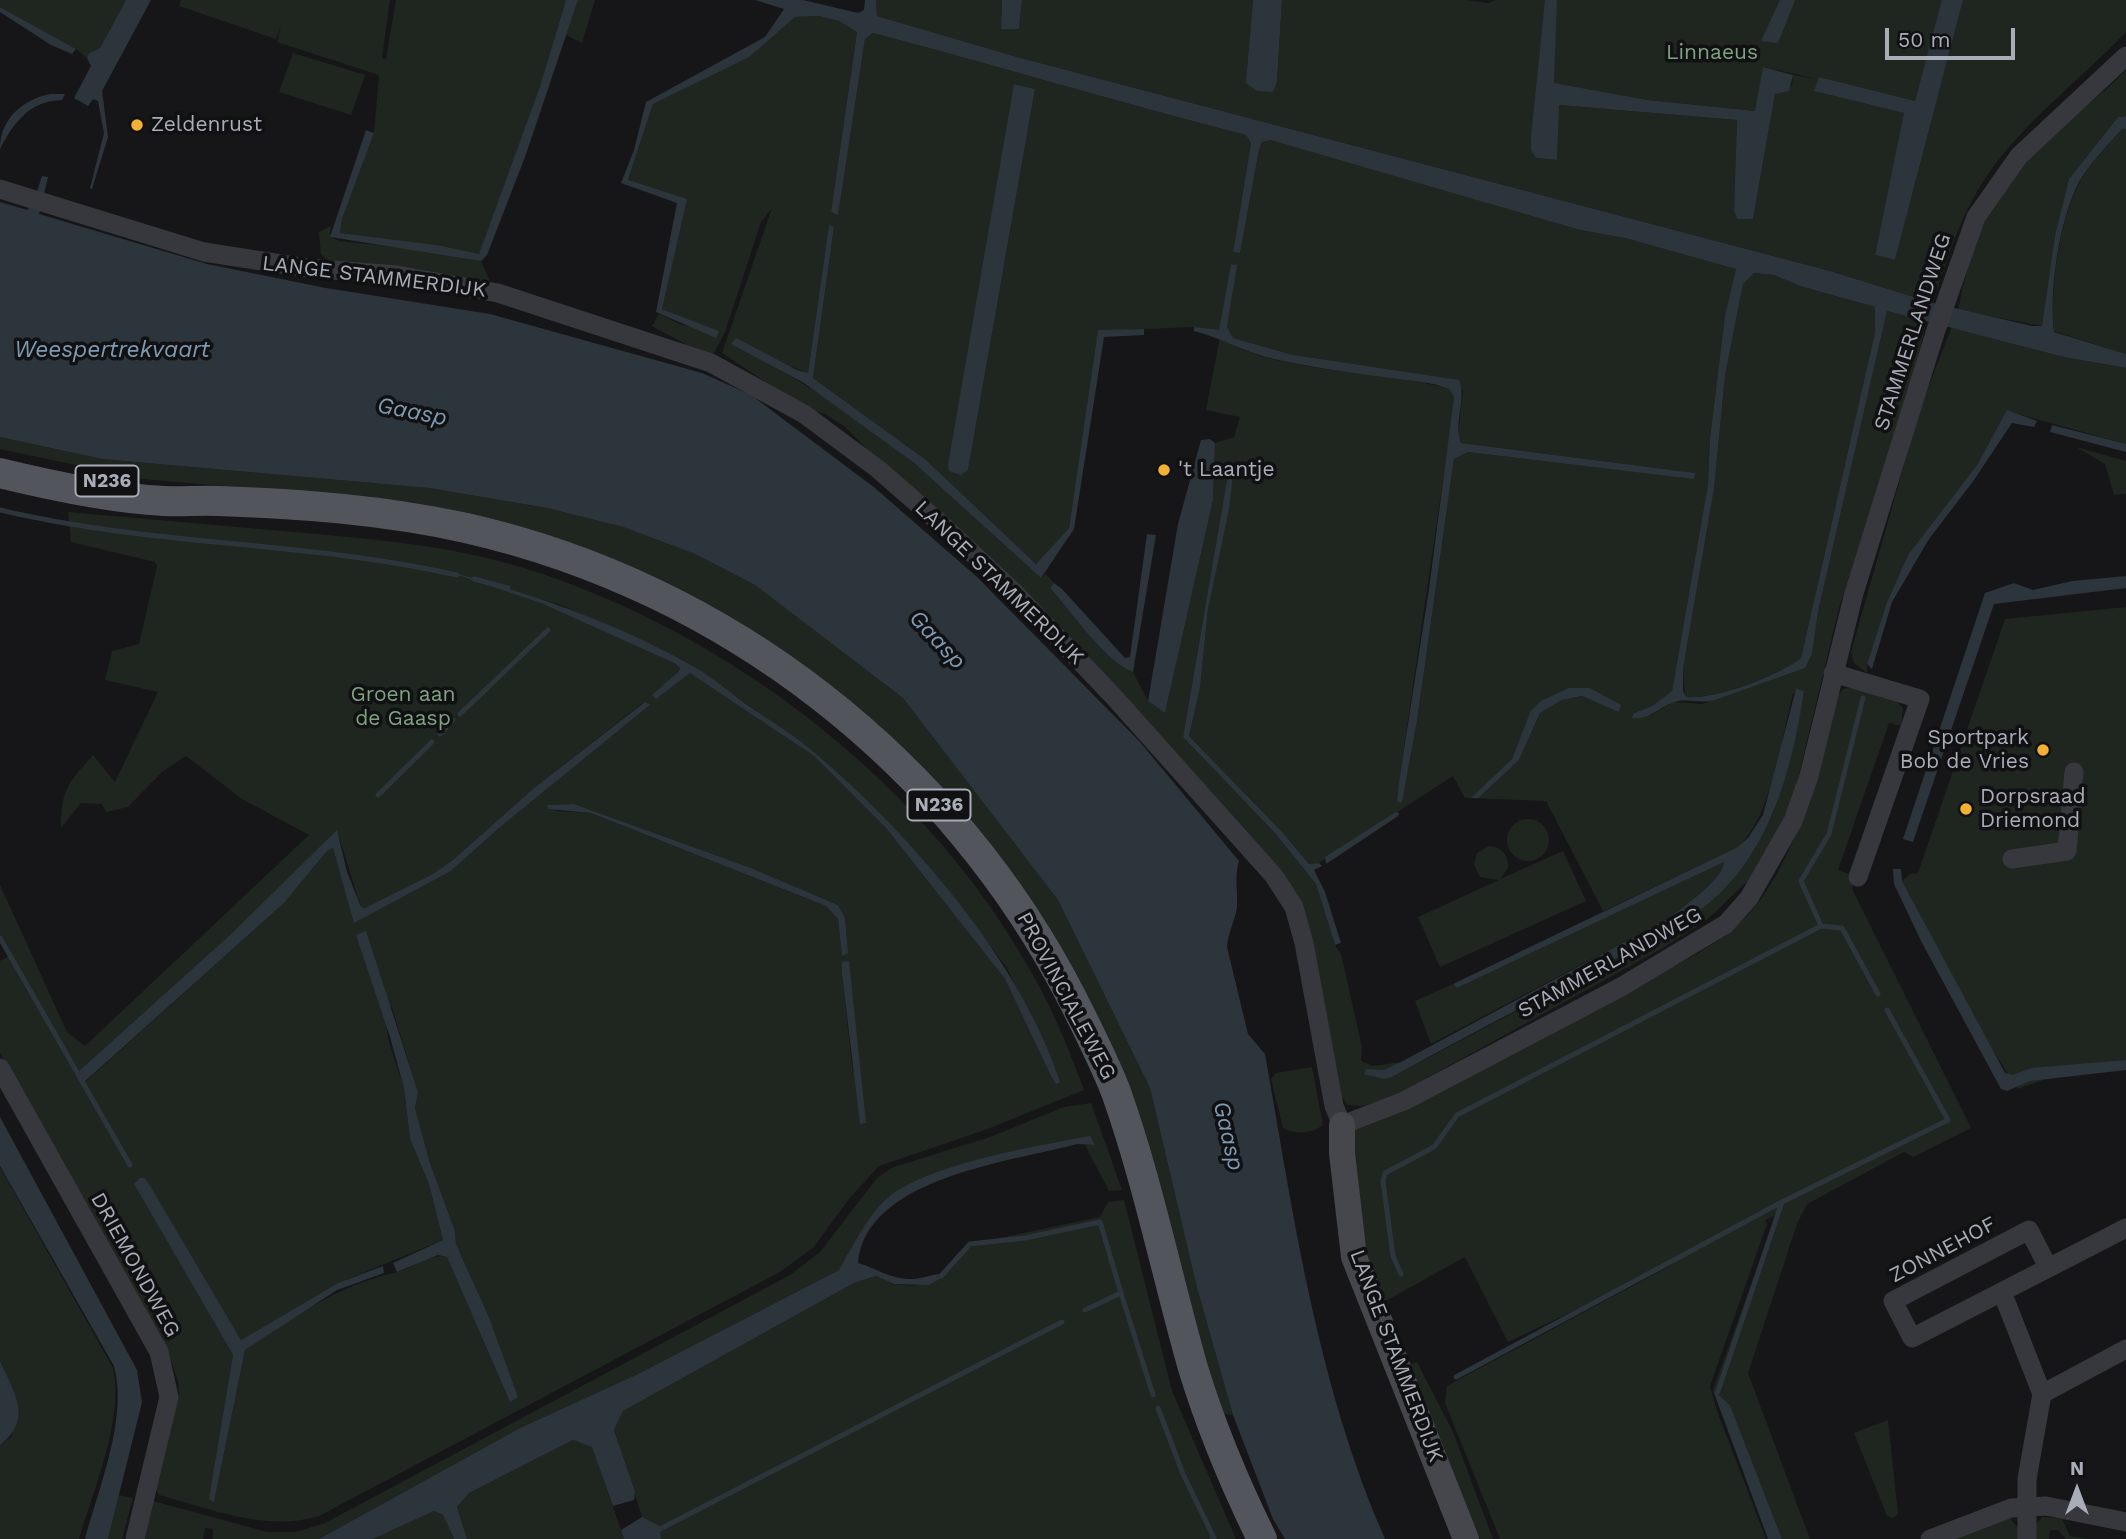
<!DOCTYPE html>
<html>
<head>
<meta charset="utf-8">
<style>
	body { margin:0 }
	#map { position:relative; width:2126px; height:1539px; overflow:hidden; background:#161618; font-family:"Work Sans",sans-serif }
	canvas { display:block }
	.north { position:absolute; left:2042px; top:1455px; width:70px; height:70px; -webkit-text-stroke:5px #111113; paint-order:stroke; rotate:0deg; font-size:19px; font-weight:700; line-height:28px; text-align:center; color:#a8adb8 }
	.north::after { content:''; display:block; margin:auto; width:24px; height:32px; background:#a8adb8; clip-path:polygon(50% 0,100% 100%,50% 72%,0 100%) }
	.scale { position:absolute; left:1885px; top:28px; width:130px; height:32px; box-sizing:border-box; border:4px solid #a8adb8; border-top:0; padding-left:9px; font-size:21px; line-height:24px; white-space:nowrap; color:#a8adb8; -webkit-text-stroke:5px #111113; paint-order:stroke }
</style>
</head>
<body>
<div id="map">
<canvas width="2126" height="1539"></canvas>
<div class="north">N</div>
<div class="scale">50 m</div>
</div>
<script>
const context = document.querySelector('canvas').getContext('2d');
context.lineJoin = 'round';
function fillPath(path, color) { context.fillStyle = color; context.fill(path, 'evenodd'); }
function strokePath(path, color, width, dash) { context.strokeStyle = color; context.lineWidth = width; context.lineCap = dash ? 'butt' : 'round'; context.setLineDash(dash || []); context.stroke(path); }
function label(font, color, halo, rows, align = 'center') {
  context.font = font + ' "Work Sans",sans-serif'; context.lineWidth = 7; context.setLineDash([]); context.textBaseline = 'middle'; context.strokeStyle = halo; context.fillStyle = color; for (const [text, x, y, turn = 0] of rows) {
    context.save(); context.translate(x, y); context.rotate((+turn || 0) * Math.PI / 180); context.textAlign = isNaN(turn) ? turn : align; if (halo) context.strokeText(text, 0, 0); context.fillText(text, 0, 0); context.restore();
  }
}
fillPath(new Path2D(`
	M0 0H126L100 48 89 53 87 58 76 49 0 7Z
	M181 0H390L382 58 386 59 396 0H566L540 86 479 255 437 245 340 233 342 219 374 133 379 75 277 42 281 25 276 39 179 6Z
	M578 0H595L582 43 566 35Z
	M876 0H1002L1001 29H1019L1022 0H1253L1247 83 1273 92 1277 82 1282 0H1466L1488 3 1496 0H1944L1915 101 1764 67 1755 111 1648 100 1553 83C1545 104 1522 138 1536 158L1557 160 1558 105 1737 120 1734 210 1753 219 1775 94 1792 85 1793 75 1818 79 1815 91 1905 113 1875 255 1895 260 1963 0H2126V32C2083 77 2031 116 1994 166 1963 207 1948 255 1933 303L1830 271 1017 57 877 16Z
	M819 16 839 21 857 32 831 212 838 214 865 39 873 33C998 66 1121 103 1246 135L1251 143 1233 251 1240 253 1259 150 1262 142 1271 139 1580 230 1625 238 1737 269 1725 315 1710 438 1708 484 1672 691 1652 706 1634 713 1651 715 1674 702 1702 704 1805 668 1812 654 1818 612 1887 311 1927 321 1906 400 1839 608 1795 791 1775 842 1760 869 1708 919 1661 949 1385 1101 1363 1106 1348 1105 1339 1094 1295 904 996 562 877 459 844 426 825 414 806 409 722 353 772 208 761 222 725 332 713 355H705L652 326 659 314 682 325 718 331 662 309 686 199 628 181 653 104 749 56 795 17ZM1015 84 1035 89 968 470 961 475 974 324ZM829 226 834 228 813 378 926 460 1036 564 1069 528 1098 331 1193 327 1219 331 1232 264 1236 265 1227 327 1232 338 1293 355 1463 390 1458 434 1461 443 1694 473V478L1468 452 1454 459 1417 721 1402 803 1400 775 1452 418 1454 397 1449 389C1388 370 1267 373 1220 337L1206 410 1240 417 1234 437 1215 443 1213 500 1165 713 1148 701 1133 672C1106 663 1070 611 1050 588L1054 583 1046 574 1041 578C998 540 957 501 914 463 860 415 796 378 732 344L808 373ZM1228 475 1208 609 1200 688 1189 736 1283 833 1309 864 1319 863 1453 776 1465 798 1546 801 1603 911 1737 848C1772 817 1781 740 1793 693L1804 692 1774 811 1755 849 1727 886 1684 922 1392 1077 1383 1070 1401 1062 1373 1066 1361 1061 1362 1047 1341 954 1335 945 1316 884 1274 832 1183 737ZM1590 688 1620 708 1619 711 1582 696 1562 700 1540 713 1519 760 1472 798 1512 759 1530 712Z
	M293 53 365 75 351 115 279 92Z
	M2126 70V116L2118 117 2069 179 2055 235 2042 326 1958 310C1968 262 1981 209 2015 172 2048 134 2091 106 2126 70Z
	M2122 129H2126V354L2054 331C2050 290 2059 221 2079 184 2089 164 2108 146 2122 129Z
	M331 226 330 237 339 241 417 249 481 261 492 286 419 269 328 261 321 254 319 232Z
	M1754 273 1774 275 1800 286 1875 307V332L1801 658C1778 676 1714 700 1685 697L1683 669 1714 489 1725 376 1743 283Z
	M1952 326 2064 357 2126 368V444L2007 411 1977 465 1908 555 1887 602 1867 664V673L1854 663 1851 652 1920 409Z
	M0 437 102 459 429 488 547 508 623 527 695 554 755 585 903 698 1058 900 1150 1088 1197 1288 1233 1415 1221 1414 1067 963 1003 862 972 824 834 693 481 519 411 502 142 479 0 449Z
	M2076 447 2126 461V494L2114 495 2105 464Z
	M68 512C143 519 219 525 294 532 370 539 450 545 524 568 733 633 936 791 1039 986 1057 1019 1071 1055 1084 1090L985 1130 879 1166 848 1200 814 1247 780 1272 319 1516C266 1532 211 1509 159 1495L156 1490 179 1394 178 1381 168 1352 0 1053V961L9 956 0 938V885L67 1032 85 1046 309 835 242 799 186 756 162 772 128 807 106 812 102 804 81 803 61 828C61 789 68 783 93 755L115 782 158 692 105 680 112 651 139 644 157 566 155 562 71 542ZM455 574 561 605 655 646 689 663 814 752 885 819 941 881 1007 968 1059 1082 1050 1074 1005 979 886 828 814 756 690 672 656 699 653 695 678 672 680 668 676 664 543 604ZM644 702 649 706 499 828 451 871 355 922 333 848 327 851 284 903 83 1084 79 1071 231 934 337 831 361 907 365 908 433 874 454 859 534 788ZM574 804 751 868 838 905 845 918 848 953 842 955 838 919 826 906 591 813 557 811 547 805ZM849 961 853 1075 842 974V963ZM391 1005 418 1092 415 1108 430 1163 455 1231 456 1244 488 1315 510 1402 447 1257C429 1253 414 1268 397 1272 333 1287 299 1315 245 1350L214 1502 210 1498 233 1355 134 1184 145 1178 241 1340 338 1283 443 1240 429 1184 410 1139 404 1088 389 1042 386 1025Z
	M2126 607V1066L2077 1068 2018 1089 1986 1040 1902 881 1910 874 1918 873 2005 619Z
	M1855 687 1896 701 1903 708 1901 726 1889 723 1838 870 1855 876 1852 889 1971 1128 1913 1157 1904 1152 1807 1204 1797 1224 1748 1373 1810 1539H1782L1730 1405 1713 1390 1776 1215 1765 1220 1767 1224 1710 1386 1717 1411 1766 1539H1500L1445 1403 1447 1386 1677 1262 1508 1342 1465 1257 1382 1303 1363 1254 1350 1131 1447 1087 1695 955C1707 947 1720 940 1731 931 1797 875 1814 777 1836 698L1843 689Z
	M1507 840a21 21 0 1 1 42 0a21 21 0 1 1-42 0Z
	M1489 846C1502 847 1509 855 1508 868L1500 879 1563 851 1586 901 1440 967 1418 917 1499 880 1480 877 1474 865 1477 853Z
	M1724 862 1726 864C1712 886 1689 902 1669 918L1431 1044 1415 1001 1453 984 1457 988Z
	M1312 1067 1323 1125C1311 1134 1295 1135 1283 1128L1271 1079 1276 1073Z
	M1091 1103 1122 1190 1109 1191 1085 1145H1094L1056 1142 1020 1151 944 1171 888 1197 856 1239 839 1270 638 1374 520 1428 319 1539H213V1529L205 1528 203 1539H145L153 1501 267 1532H296L325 1523 790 1275 820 1252 877 1178 891 1168 990 1137 1064 1107Z
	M0 1167 113 1368C125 1416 93 1491 79 1539H0V1445L12 1436 14 1391 0 1361Z
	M1124 1200 1172 1391 1236 1539H661L660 1526 642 1517 614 1429 623 1411 854 1283 876 1276 894 1284 913 1286 947 1274 941 1273 976 1243 1100 1217 1108 1202Z
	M1417 1362 1453 1432 1493 1539H1480L1450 1465 1402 1368Z
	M1888 1420 1898 1514 1893 1518 1887 1516 1854 1433Z
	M573 1440 592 1446 624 1539H467L457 1507 469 1493Z
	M119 1495 133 1498 122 1539H108Z
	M434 1511 443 1515 454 1539H373Z
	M2043 1517 2062 1519 2070 1536 2089 1539H2066L2058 1530H2050L2049 1539H2034L2035 1525Z
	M2009 1518 2018 1528 2020 1539H1949Z`), '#1e261f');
fillPath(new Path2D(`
	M126 0H151L102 91 108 137 92 189 90 188 104 133 98 101 93 99 88 106 74 98 91 66 87 58 89 53 100 48Z
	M566 0H578L525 157 487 255 481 261 330 237 366 130 374 133 342 219 340 233 437 245 479 254 540 86Z
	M755 0H803L858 13 864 10 865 0H876L877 16 1017 57 1830 271 1933 303 2032 326H2042L2055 235 2069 179 2118 117 2126 116V129H2122C2107 146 2089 164 2078 184 2059 222 2049 290 2054 332L2126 354V368L2064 357 1887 311 1818 612 1812 654 1805 668 1715 700C1701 704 1687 698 1675 702 1659 707 1650 720 1632 718L1634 713 1652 706 1672 691 1708 484 1710 438 1725 315 1736 269 1625 238 1580 230 1271 140 1262 142 1259 150 1240 253 1233 252 1251 143 1246 135C1121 103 998 66 873 33L865 39 838 215 831 212 857 32 839 21 819 16 795 17 749 57 653 104 628 180 687 199 662 309 719 331 716 338 656 312 677 203 621 183 634 150 646 102 765 37 784 9ZM1754 273 1774 275 1800 286 1875 307V332L1801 658C1778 676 1715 700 1686 697L1683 691V669L1714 489 1725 376 1743 284Z
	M1002 0H1022L1019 29H1001Z
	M1253 0H1282L1277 82 1273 92 1257 91 1246 83Z
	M1545 0H1557L1554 83 1648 100 1755 111 1763 67 1793 75 1789 91 1775 94 1753 219H1737L1734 210 1737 120 1559 105 1557 160 1536 158 1531 150V137Z
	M1780 0H1795L1778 43 1761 41Z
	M1942 0H1963L1895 260 1875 255 1904 113 1814 91 1819 77 1915 101Z
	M0 7 76 49 72 54 51 45 0 12Z
	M1014 84 1035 89 968 470 961 475 949 471 948 465Z
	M50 94H65L62 100C30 101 14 122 0 149 0 119 22 100 50 94Z
	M42 176 48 177 39 214 207 264 326 288 490 314 702 373 751 395 875 488 977 577 1140 742 1239 861C1234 877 1238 891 1237 907 1235 921 1228 932 1227 947L1248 1034 1265 1054C1294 1218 1317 1385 1385 1539H1285L1273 1519 1233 1415 1197 1288 1150 1088 1058 900 903 698 755 585 695 554 623 527 547 508 429 488 102 459 0 437V202L27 210 33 204Z
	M829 225 834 227 813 378 926 460 1036 564 1069 528 1098 330 1144 329V335L1104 337 1074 529 1041 578 913 462 804 383 731 344 736 338 797 370 808 373Z
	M1231 264 1237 265 1227 327 1233 338 1293 355 1459 380C1467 400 1453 422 1461 443L1695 473 1694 479 1468 452 1454 459 1417 721 1402 803 1397 801 1400 775 1429 589 1454 397 1449 389 1434 384C1381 376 1326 371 1274 359 1245 353 1222 338 1194 331V327L1219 330Z
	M2007 410 2037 421 2034 427 2012 423 1974 480 1929 539 1892 602 1872 669 1867 664 1887 602 1908 555 1977 465Z
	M2052 425 2126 444V452L2050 432Z
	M1210 439 1215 443 1213 500 1165 713 1148 701 1178 524 1201 440Z
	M1228 474 1233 475 1229 509 1208 609 1200 688 1189 736 1283 833 1309 864 1319 863 1322 866 1314 870 1325 892 1341 943 1335 945 1316 884 1274 832 1183 737Z
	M1147 534 1156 535 1133 672C1106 663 1070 610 1050 588L1054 583 1062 589 1125 658 1130 657Z
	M443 570C527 592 609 620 686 662 707 673 727 690 746 704 769 720 794 735 815 753 912 836 1020 960 1060 1082L1056 1084 1050 1074 1005 979 886 828 814 756 690 673 656 699 652 695 678 672 680 668 676 664 543 604Z
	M2126 576V588L1994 604 1913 842 1903 839 1985 593 2014 583 2033 590 2072 581Z
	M1569 688H1590L1621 705 1619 712 1582 696 1562 700 1540 713 1519 760 1478 798H1471L1512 759 1530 712 1541 701Z
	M1796 689 1804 691C1794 758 1775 835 1727 886 1691 924 1640 946 1593 970 1526 1005 1459 1040 1392 1077L1384 1079 1364 1074 1366 1069 1383 1070 1401 1062 1669 918C1682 908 1725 877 1724 862L1457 988 1453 984 1736 848 1748 838 1763 815Z
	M645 702 650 705 499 828 451 871 354 923 333 848 327 851 284 903 82 1084 79 1071 231 934 337 830 347 872 361 907 365 908 433 874 454 859 534 788Z
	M574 804 751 868 838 905 845 918 848 953 842 956 838 919 826 906 591 813 548 809 547 805Z
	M1396 812 1399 813 1398 816 1326 864 1325 857Z
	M1893 869H1901L1902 881 2005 1073 2013 1075 2031 1068 2126 1060V1070L2030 1081 2007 1091 2001 1089 1921 941 1894 884Z
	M366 931 418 1092 415 1108 430 1163 455 1231 456 1244 488 1315 518 1397 510 1402 447 1257 438 1255 397 1272 393 1263 443 1240 429 1184 410 1139 404 1088 390 1037 356 935Z
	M849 961 866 1123 860 1124 842 974V962Z
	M0 1117 137 1370 142 1402 108 1539H85C99 1487 128 1418 114 1366L0 1166Z
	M1090 1136 1095 1145 1077 1144C1011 1162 866 1177 858 1263 875 1268 891 1279 910 1279 923 1279 936 1272 948 1274L929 1285 894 1284 876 1276 854 1283 623 1411 614 1430 635 1492 634 1500 613 1506 592 1447 573 1440 469 1493 457 1507 467 1539H454L443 1515 434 1511 373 1539H319L520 1428 638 1374 839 1270C851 1248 871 1210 891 1195 935 1163 1035 1146 1090 1136Z
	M140 1178H145L152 1189 241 1340 338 1283 383 1266 384 1273 337 1290 245 1350 214 1502 209 1499 233 1355 134 1184Z
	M0 1361C15 1393 33 1420 0 1445Z
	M1713 1390 1730 1405 1782 1539H1768Z
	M642 1517 660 1526 661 1539H624L621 1530Z`), '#2c353c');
strokePath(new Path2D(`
	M0 510C150 546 307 541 457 575
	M474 579 508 588
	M460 714 548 630
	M440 734 453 720
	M378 795 432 742
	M1821 926 1801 881 1829 834 1863 698
	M0 938 130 1165
	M1401 1274 1393 1256 1383 1181 1385 1173 1434 1147 1457 1115 1821 926 1842 928 1878 994
	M941 1276 970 1244 1025 1238 1100 1222 1121 1293 1085 1310
	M1121 1293 1153 1395
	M1456 1377 1782 1202 1948 1120 1887 1010
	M1717 1394 1782 1202
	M1158 1408 1183 1474 1214 1538 1212 1539
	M660 1529 1062 1322`), '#2c353c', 5);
strokePath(new Path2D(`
	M0 189 204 252 307 268 397 275 498 293 711 363 804 414 878 469 941 524 1015 593 1114 697 1274 876 1294 907 1304 943 1334 1106 1342 1125 1404 1101 1621 987 1726 924 1749 898 1793 821 1809 776 1854 593 1936 330 1976 217 2019 156 2126 56
	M1833 673 1920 699 1858 877
	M2012 859 2067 851 2074 772
	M0 1068 159 1352 169 1397 135 1539
	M2048 1267 2029 1230 1893 1301 1912 1338 2126 1228
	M2002 1292 2042 1394
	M1930 1539 2011 1508 2046 1506 2126 1522
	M2027 1539V1479L2042 1394 2126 1349`), '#37383d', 19);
strokePath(new Path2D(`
	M1342 1125V1153L1354 1257 1466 1539`), '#45474d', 26);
strokePath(new Path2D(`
	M0 473C53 486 109 498 164 501 182 502 201 500 219 501 302 504 385 510 466 528 727 587 952 763 1073 1000 1088 1030 1104 1061 1116 1092 1148 1182 1167 1277 1193 1368 1211 1427 1235 1484 1262 1539`), '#53555c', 30);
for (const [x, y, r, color] of [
	[137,125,7,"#f2b134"],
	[1164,470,7,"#f2b134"],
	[2043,750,7,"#f2b134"],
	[1966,809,7,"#f2b134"]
]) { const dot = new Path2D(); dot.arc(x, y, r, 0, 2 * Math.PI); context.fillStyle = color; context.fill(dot); strokePath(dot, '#111113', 2.5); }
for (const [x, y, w] of [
	[107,481,63],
	[939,805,63]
]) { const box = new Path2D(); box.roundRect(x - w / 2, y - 15.5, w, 31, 5); context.fillStyle = '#111113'; context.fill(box); strokePath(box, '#a8adb8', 2); }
label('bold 19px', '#a8adb8', null, [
	["N236",107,481],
	["N236",939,805]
]);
label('21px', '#7fa381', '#111113', [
	["Linnaeus",1712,53],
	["Groen aan",403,695],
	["de Gaasp",403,719]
]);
label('21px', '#a8adb8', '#111113', [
	["Zeldenrust",151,125],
	["'t Laantje",1178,470],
	["Sportpark",2029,738,"right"],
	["Bob de Vries",2029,762,"right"],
	["Dorpsraad",1980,797],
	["Driemond",1980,821]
], 'left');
label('21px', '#a8adb8', '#111113', [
	["LANGE STAMMERDIJK",374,277,7],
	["STAMMERLANDWEG",1913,332,-72],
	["LANGE STAMMERDIJK",999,583,44],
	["STAMMERLANDWEG",1610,963,-29],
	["PROVINCIALEWEG",1066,996,62],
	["ZONNEHOF",1943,1250,-28],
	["DRIEMONDWEG",135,1265,61],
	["LANGE STAMMERDIJK",1396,1356,69]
]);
label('italic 23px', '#7f9bb3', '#111113', [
	["Weespertrekvaart",112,350],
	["Gaasp",412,412,11],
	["Gaasp",937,640,47],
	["Gaasp",1228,1136,77]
]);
</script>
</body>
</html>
